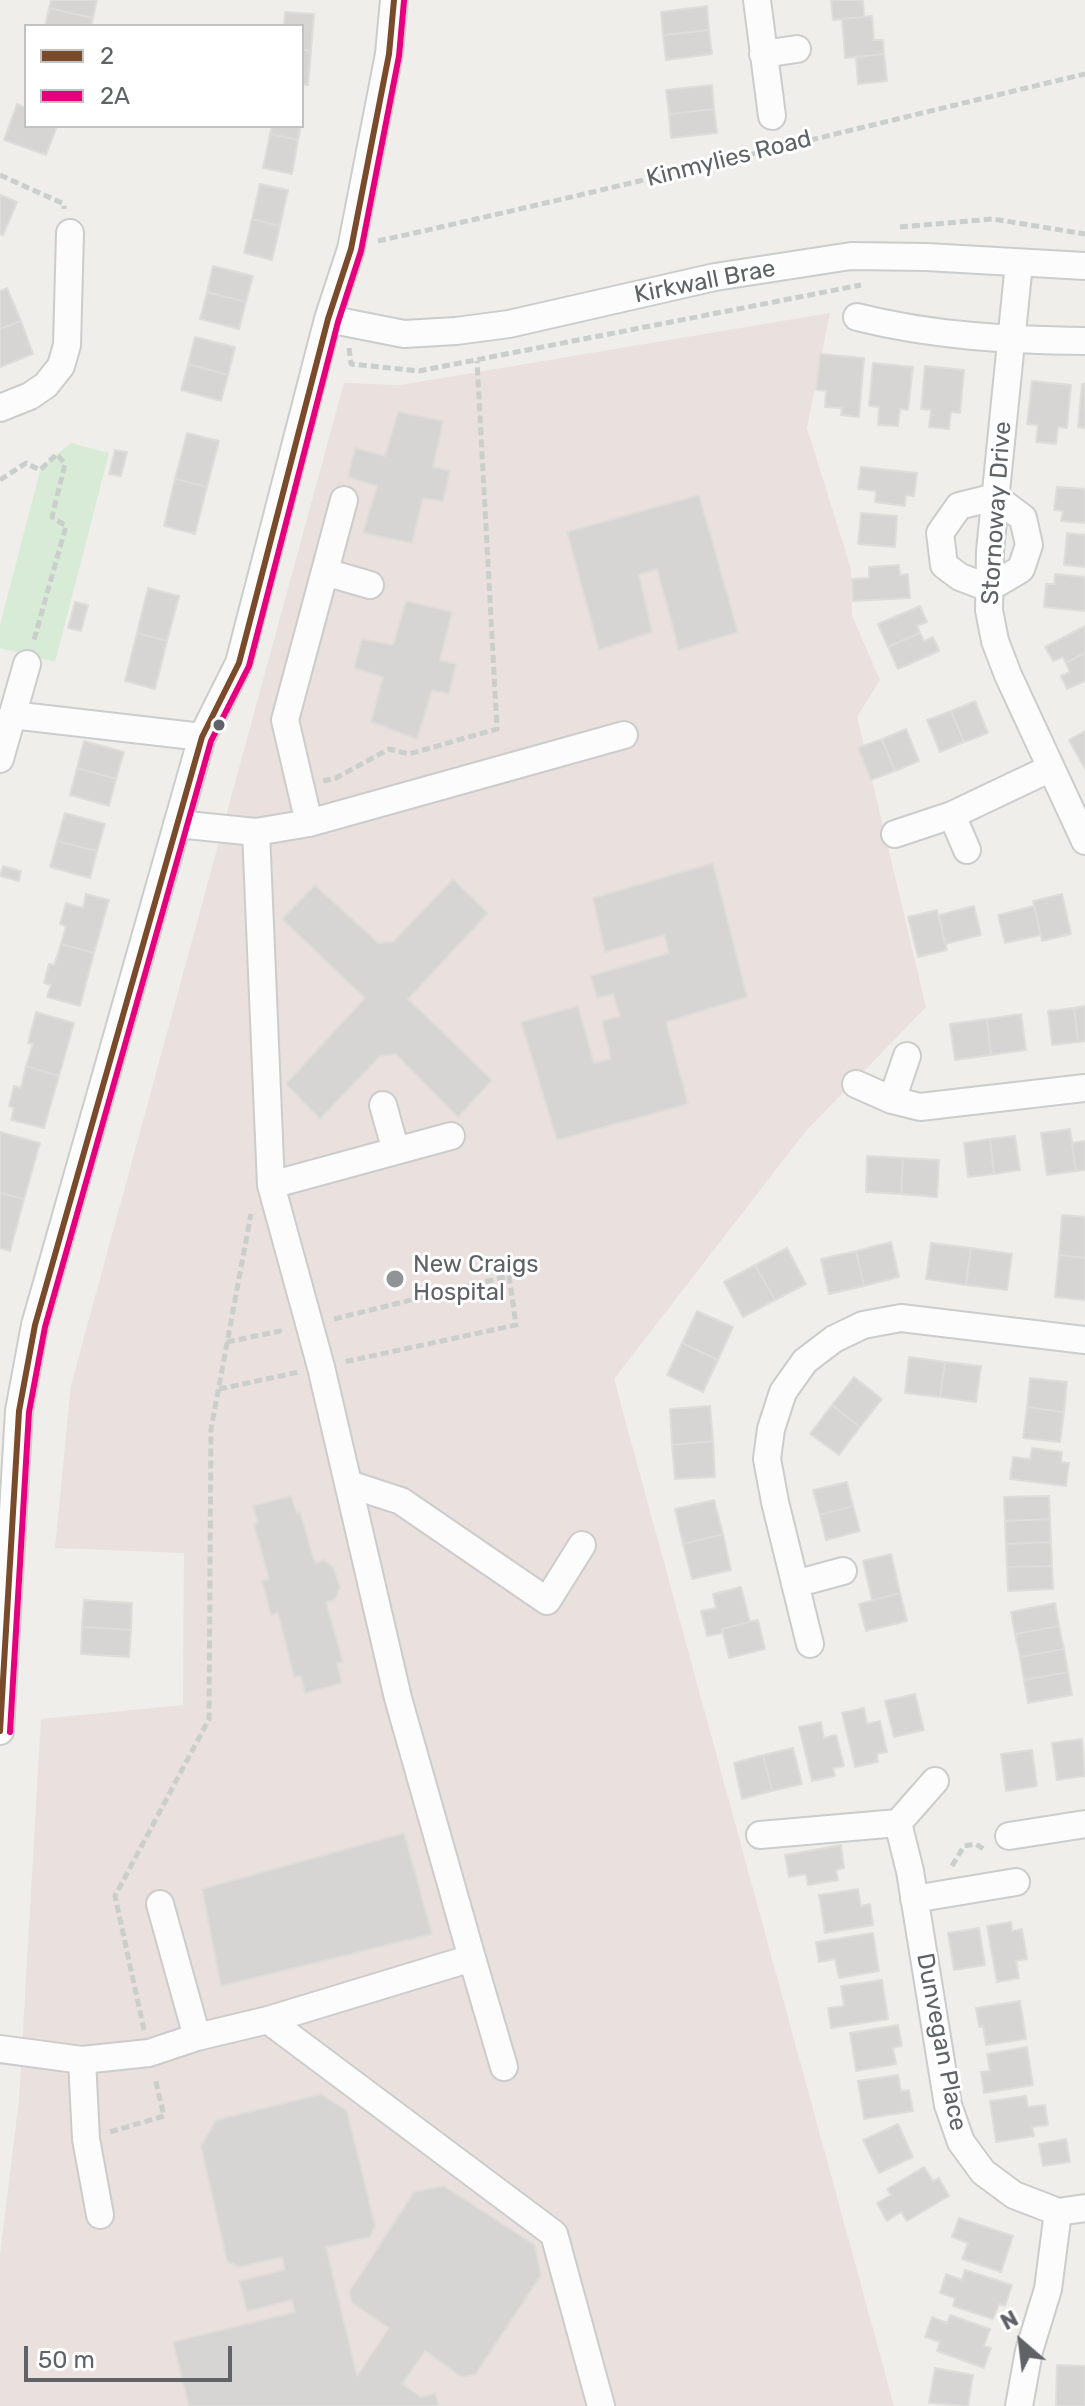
<!DOCTYPE html>
<html>
<head>
<meta charset="utf-8">
<style>
	body { margin:0 }
	#map { position:relative; width:1085px; height:2406px; overflow:hidden; background:#efeeea; font-family:Rubik,sans-serif }
	canvas { display:block }
	.legend { position:absolute; left:24px; top:24px; width:280px; height:104px; box-sizing:border-box; background:#fff; border:2px solid #bfc1c3; margin:0; padding:10px 14px; list-style:none; font-size:24px; color:#5f6368 }
	.legend li { display:flex; align-items:center; gap:16px; height:40px }
	.legend b { width:40px; border:2px solid #bfc1c3 }
	.north { position:absolute; left:981px; top:2302px; width:80px; height:80px; -webkit-text-stroke:6px #fff; paint-order:stroke; rotate:332deg; font-size:22px; font-weight:700; line-height:32px; text-align:center; color:#5f6368 }
	.north::after { content:''; display:block; margin:auto; width:28px; height:36px; background:#5f6368; clip-path:polygon(50% 0,100% 100%,50% 72%,0 100%) }
	.scale { position:absolute; left:24px; top:2346px; width:208px; height:36px; box-sizing:border-box; border:4px solid #5f6368; border-top:0; padding-left:10px; font-size:24px; line-height:28px; white-space:nowrap; color:#5f6368; -webkit-text-stroke:6px #fff; paint-order:stroke }
</style>
</head>
<body>
<div id="map">
<canvas width="1085" height="2406"></canvas>
<ul class="legend">
<li><b style="height:10px;background:#7a4b2a"></b>2</li>
<li><b style="height:10px;background:#e5007d"></b>2A</li>
</ul>
<div class="north">N</div>
<div class="scale">50 m</div>
</div>
<script>
const context = document.querySelector('canvas').getContext('2d');
context.lineJoin = 'round';
function fillPath(path, color) { context.fillStyle = color; context.fill(path, 'evenodd'); }
function strokePath(path, color, width, dash) { context.strokeStyle = color; context.lineWidth = width; context.lineCap = dash ? 'butt' : 'round'; context.setLineDash(dash || []); context.stroke(path); }
function label(font, color, halo, rows, align = 'center') {
  context.font = font + ' Rubik,sans-serif'; context.lineWidth = 6; context.setLineDash([]); context.textBaseline = 'middle'; context.strokeStyle = halo; context.fillStyle = color; for (const [text, x, y, turn = 0] of rows) {
    context.save(); context.translate(x, y); context.rotate((+turn || 0) * Math.PI / 180); context.textAlign = isNaN(turn) ? turn : align; if (halo) context.strokeText(text, 0, 0); context.fillText(text, 0, 0); context.restore();
  }
}
fillPath(new Path2D(`
	M830 313 807 428 851 569 852 616 880 680 857 717 926 1007 805 1132 614 1379 894 2406H0V2255L19 2100 41 1719 183 1705 184 1553 55 1548 71 1385 344 383 400 385Z`), '#eae0de');
fillPath(new Path2D(`
	M71 443 109 453 55 662 0 648V625L41 467Z`), '#d8ebd6');
const building = new Path2D(`
	M51 0H97L93 18 49 8Z
	M831 0H863L864 17 833 20Z
	M707 6 709 30 663 35 661 12Z
	M49 8 93 18 91 26H45Z
	M285 12 314 14 311 51 302 50V26H284Z
	M872 16 874 40H883L884 54 845 58 842 19Z
	M709 30 712 54 666 60 663 35Z
	M302 50 311 51 308 85 302 84Z
	M884 54 887 81 858 84 856 57Z
	M712 85 714 109 669 114 666 90Z
	M17 104 26 108V126H57L46 155 4 140Z
	M714 109 717 133 671 138 669 114Z
	M272 126H301L298 140 270 134Z
	M270 134 298 140 292 174 263 168Z
	M260 184 288 190 280 226 252 219Z
	M0 195 17 202 3 235 0 234Z
	M252 219 280 226 272 260 244 253Z
	M213 266 253 276 246 302 207 292Z
	M7 288 21 321 0 329V291Z
	M207 292 246 302 239 329 200 319Z
	M21 321 33 354 0 367V329Z
	M195 337 235 347 228 375 188 364Z
	M820 354 864 358 859 417 841 415 842 408 825 407 826 391 816 390Z
	M873 363 913 367 908 410 900 409 898 426 878 425 879 407 869 406Z
	M188 364 228 375 221 401 181 390Z
	M925 366 964 370 960 413 951 412 949 429 929 427 931 410 921 409Z
	M1032 381 1071 385 1067 428 1058 427 1056 444 1036 442 1038 425 1027 424Z
	M1082 384H1085V428L1078 427Z
	M398 412 443 421 433 467 450 471 443 501 423 498 412 543 363 533 377 486 348 477 355 448 385 456Z
	M187 433 219 441 207 487 175 479Z
	M115 450 127 452 121 476 109 474Z
	M861 467 917 473 914 496 906 495 905 506 875 502 876 491 858 489Z
	M175 479 207 487 195 534 164 526Z
	M1057 487 1085 489V523L1061 521 1063 511 1054 510Z
	M699 495 738 632 679 650 657 569 639 575 652 632 599 650 567 532Z
	M861 513 897 516 895 547 858 544Z
	M1067 533 1085 535V567L1064 565Z
	M899 565 900 575 908 574 910 598 853 601 852 579 869 578V567Z
	M1055 574 1085 577V611L1044 607 1046 584H1054Z
	M148 588 179 596 167 641 137 633Z
	M406 601 452 612 440 660 456 664 449 694 432 690 417 739 371 722 383 677 354 668 362 639 393 645Z
	M75 602 88 605 81 631 68 628Z
	M920 606 927 622 917 626 920 633 888 647 878 624Z
	M1085 626V653L1066 663 1063 657 1053 661 1045 647Z
	M137 633 167 641 155 689 125 681Z
	M920 633 924 641 933 637 939 651 898 669 888 647Z
	M1085 653V681L1067 689 1061 676 1070 672 1066 663Z
	M975 701 988 733 964 742 951 711Z
	M951 711 964 742 940 752 927 720Z
	M906 729 919 761 895 771 882 739Z
	M1085 731V769L1069 740Z
	M882 739 895 771 871 780 858 748Z
	M84 741 124 752 116 779 77 768Z
	M77 768 116 779 109 806 70 795Z
	M65 813 105 824 97 851 57 841Z
	M57 841 97 851 90 878 50 867Z
	M713 863 747 997 666 1022 688 1104 557 1140 521 1022 578 1006 594 1063 611 1059 602 1021 620 1016 613 994 597 998 591 976 669 953 664 935 605 952 593 898Z
	M3 866 21 871 19 881 0 876Z
	M453 879 488 913 408 999 492 1080 458 1117 396 1054 380 1056 320 1119 286 1084 365 998 282 919 315 885 378 943 393 942Z
	M86 894 109 900 94 953 61 944 66 926 60 924 66 903 83 908Z
	M1062 894 1071 934 1042 941 1033 901Z
	M974 906 981 935 945 944 939 915Z
	M1034 906 1041 935 1005 943 998 915Z
	M937 910 947 950 918 957 908 917Z
	M61 944 94 953 80 1006 47 997 51 985 44 983 49 964 54 965Z
	M1085 1006V1041L1078 1042 1074 1008Z
	M1074 1008 1078 1042 1052 1045 1048 1011Z
	M36 1012 74 1023 59 1076 26 1066 33 1044 28 1043Z
	M1021 1014 1026 1050 991 1055 987 1019Z
	M987 1019 991 1055 955 1060 950 1024Z
	M26 1066 59 1076 44 1128 11 1120 14 1108 9 1106 14 1086 21 1088Z
	M1070 1129 1076 1171 1047 1175 1041 1133Z
	M0 1132 40 1143 24 1199 0 1193Z
	M1015 1136 1020 1170 994 1174 990 1139Z
	M990 1139 994 1174 968 1177 964 1143Z
	M1085 1141V1170L1076 1171 1072 1143Z
	M867 1156 903 1158 901 1194 866 1192Z
	M903 1158 939 1160 937 1197 901 1194Z
	M0 1193 24 1199 10 1251 0 1248Z
	M1062 1215 1085 1217V1258L1059 1255Z
	M891 1242 899 1277 864 1286 856 1251Z
	M931 1243 971 1248 966 1285 926 1279Z
	M787 1248 806 1284 775 1300 755 1265Z
	M971 1248 1012 1254 1007 1290 966 1285Z
	M856 1251 864 1286 829 1294 821 1259Z
	M1059 1255 1085 1258V1300L1055 1297Z
	M755 1265 775 1300 743 1317 724 1282Z
	M697 1311 733 1327 718 1360 682 1343Z
	M682 1343 718 1360 703 1392 667 1375Z
	M909 1357 945 1362 940 1397 905 1393Z
	M945 1362 981 1366 976 1402 940 1397Z
	M854 1377 882 1399 860 1427 832 1405Z
	M1030 1378 1067 1382 1064 1412 1027 1407Z
	M832 1405 860 1427 839 1455 810 1434Z
	M710 1406 713 1441 672 1445 670 1409Z
	M1027 1407 1064 1412 1060 1442 1023 1438Z
	M713 1441 715 1477 675 1479 672 1445Z
	M1032 1448 1062 1452 1061 1462 1069 1463 1066 1486 1010 1479 1013 1457 1030 1459Z
	M847 1482 853 1506 820 1515 813 1490Z
	M291 1496 297 1514 300 1512 315 1563 324 1560 333 1567 340 1587 335 1600 326 1602 343 1662 337 1663 342 1683 305 1693 301 1676 294 1677 278 1613 271 1615 262 1581 269 1579 254 1524 258 1522 253 1506Z
	M1049 1496 1050 1519 1005 1521 1004 1497Z
	M714 1500 723 1534 683 1544 675 1509Z
	M853 1506 860 1531 826 1540 820 1515Z
	M1050 1519 1051 1542 1006 1544 1005 1521Z
	M723 1534 731 1570 692 1579 683 1544Z
	M1051 1542 1052 1566 1007 1567 1006 1544Z
	M891 1554 900 1593 872 1600 863 1561Z
	M1052 1566 1053 1589 1008 1591 1007 1567Z
	M741 1587 750 1622 722 1629 723 1633 707 1636 701 1611 716 1608 713 1594Z
	M900 1593 907 1621 866 1631 859 1604Z
	M84 1600 132 1603 131 1630 82 1627Z
	M1055 1603 1059 1626 1015 1634 1011 1612Z
	M758 1620 765 1649 729 1658 722 1629Z
	M1059 1626 1064 1649 1020 1657 1015 1634Z
	M82 1627 131 1630 129 1657 81 1654Z
	M1064 1649 1068 1672 1024 1680 1020 1657Z
	M1068 1672 1072 1695 1028 1703 1024 1680Z
	M915 1694 924 1730 894 1737 885 1701Z
	M864 1708 867 1724 880 1721 887 1752 877 1754 878 1762 855 1767 842 1713Z
	M821 1722 824 1738 836 1735 844 1766 833 1768 835 1776 812 1781 799 1727Z
	M1082 1739 1085 1776 1057 1780 1052 1743Z
	M793 1748 802 1784 772 1791 763 1755Z
	M1032 1750 1037 1786 1006 1791 1001 1754Z
	M763 1755 772 1791 742 1799 734 1763Z
	M404 1833 432 1934 221 1986 202 1889Z
	M841 1845 844 1868 836 1870 838 1880 808 1885 806 1874 789 1877 785 1855Z
	M858 1889 861 1906 870 1904 873 1925 825 1933 819 1895Z
	M1011 1922 1012 1931 1022 1929 1027 1959 1016 1961 1019 1978 997 1982 987 1926Z
	M979 1928 985 1965 954 1970 948 1933Z
	M873 1933 879 1971 839 1978 835 1959 819 1962 816 1942Z
	M882 1980 888 2019 831 2028 828 2008 844 2006 841 1986Z
	M1020 2001 1026 2039 986 2045 983 2026 979 2027 976 2008Z
	M898 2025 902 2046 893 2048 896 2064 856 2071 850 2033Z
	M1027 2047 1033 2085 984 2093 981 2072 990 2071 987 2054Z
	M898 2075 901 2091 909 2090 913 2111 864 2119 858 2081Z
	M321 2094 347 2111 375 2226 370 2237 326 2247 357 2376 389 2328 352 2303 349 2292 414 2192 444 2186 535 2245 541 2275 475 2375 462 2377 425 2351 402 2384 421 2397 435 2393 439 2406H189L173 2342 295 2312 292 2300 247 2311 239 2281 285 2270 282 2257 239 2267 227 2261 201 2146 216 2120Z
	M1026 2096 1028 2107 1045 2105 1048 2125 1032 2127 1034 2136 996 2142 990 2101Z
	M898 2124 913 2157 879 2173 863 2140Z
	M1066 2139 1070 2162 1043 2166 1039 2144Z
	M924 2167 933 2181 939 2178 949 2196 907 2221 901 2212 887 2221 877 2203 891 2195 887 2189Z
	M959 2218 1013 2236 1001 2272 962 2259 968 2243 952 2237Z
	M965 2270 1012 2285 1005 2306 999 2304 993 2319 953 2306 955 2298 940 2293 946 2274 962 2280Z
	M950 2315 990 2329 984 2346 991 2348 984 2368 937 2351 940 2342 925 2337 932 2317 947 2323Z
	M1057 2365 1085 2366V2406H1056Z
	M935 2368 973 2375 968 2406 929 2403Z`);
fillPath(building, '#d6d5d3');
strokePath(building, '#deddd9', 2);
const minor = new Path2D(`
	M757 0 772 116
	M763 54 797 49
	M1019 263 990 551 989 610 995 641 1008 675 1085 841
	M857 317C932 336 1008 340 1085 341
	M328 319 404 334 456 331 509 324 715 277 851 256 926 257 1085 266
	M0 408 30 396 46 385 61 366 67 345 70 233
	M995 497 1023 518 1029 545 1021 569 989 588 960 577 944 565 940 533 959 506Z
	M325 572 370 585
	M12 715 202 737
	M0 759 27 664
	M952 815 967 850
	M309 823 285 720 344 500
	M177 824 256 832 309 823 624 735
	M895 834 952 815 1051 768
	M856 1084 892 1100 920 1107 1085 1088
	M892 1100 907 1056
	M383 1105 396 1151
	M271 1185 451 1136
	M349 1484 401 1501 547 1601 582 1545
	M795 1584 843 1571
	M810 1644 775 1502 767 1459 771 1429 783 1392 805 1361 834 1339 863 1325 901 1318 1085 1340
	M0 1731 19 1411 35 1325 202 737 239 663 328 319 351 249 389 54 394 0
	M898 1823 935 1781
	M760 1835 898 1823 910 1871 948 2105 961 2142 983 2172 1014 2195 1058 2212 1085 2208
	M1009 1836 1085 1824
	M914 1899 1016 1882
	M160 1904 197 2037
	M472 1958 504 2067
	M268 2020 554 2234 601 2406
	M0 2049 82 2060 149 2053 197 2037 268 2020 472 1958 398 1698 321 1367 271 1185 256 832
	M82 2060 86 2139 100 2215
	M1019 2406 1029 2351 1048 2289 1058 2212`);
strokePath(minor, '#cbcccc', 30);
strokePath(new Path2D(`
	M0 175 64 204V209
	M900 227 993 219 1085 234
	M378 241C614 189 849 130 1085 74
	M349 348 351 364 419 371 861 285
	M0 480 26 463 40 470 57 454 65 464 52 517 66 526 34 640
	M323 781 336 778 389 749 409 754 497 729 477 361
	M334 1319 509 1276 516 1325 344 1362
	M227 1342 285 1330
	M219 1389 299 1372
	M952 1866 964 1846 976 1844 984 1849
	M144 2030 115 1896 209 1719 211 1429 251 1214
	M110 2132 164 2116 155 2078`), '#cacfcc', 5, [8, 4]);
strokePath(minor, '#fdfcfc', 26);
strokePath(new Path2D(`
	M0 1731 19 1411 35 1325 202 737 239 663 328 319 351 249 389 54 394 0`), '#7a4b2a', 6);
strokePath(new Path2D(`
	M10 1732 29 1412 45 1327 211 741 249 666 338 322 361 251 399 56 404 1`), '#e5007d', 6);
for (const [x, y, r, color] of [
	[219,725,7,"#5f6368"],
	[395,1279,10,"#919496"]
]) { const dot = new Path2D(); dot.arc(x, y, r, 0, 2 * Math.PI); context.fillStyle = color; context.fill(dot); strokePath(dot, '#fff', 3); }
label('24px', '#5f6368', '#fff', [
	["Kinmylies Road",729,159,-14],
	["Kirkwall Brae",705,282,-11],
	["Stornoway Drive",997,513,-86],
	["Dunvegan Place",941,2042,79]
]);
label('24px', '#5f6368', '#fff', [
	["New Craigs",413,1265],
	["Hospital",413,1293]
], 'left');
</script>
</body>
</html>
